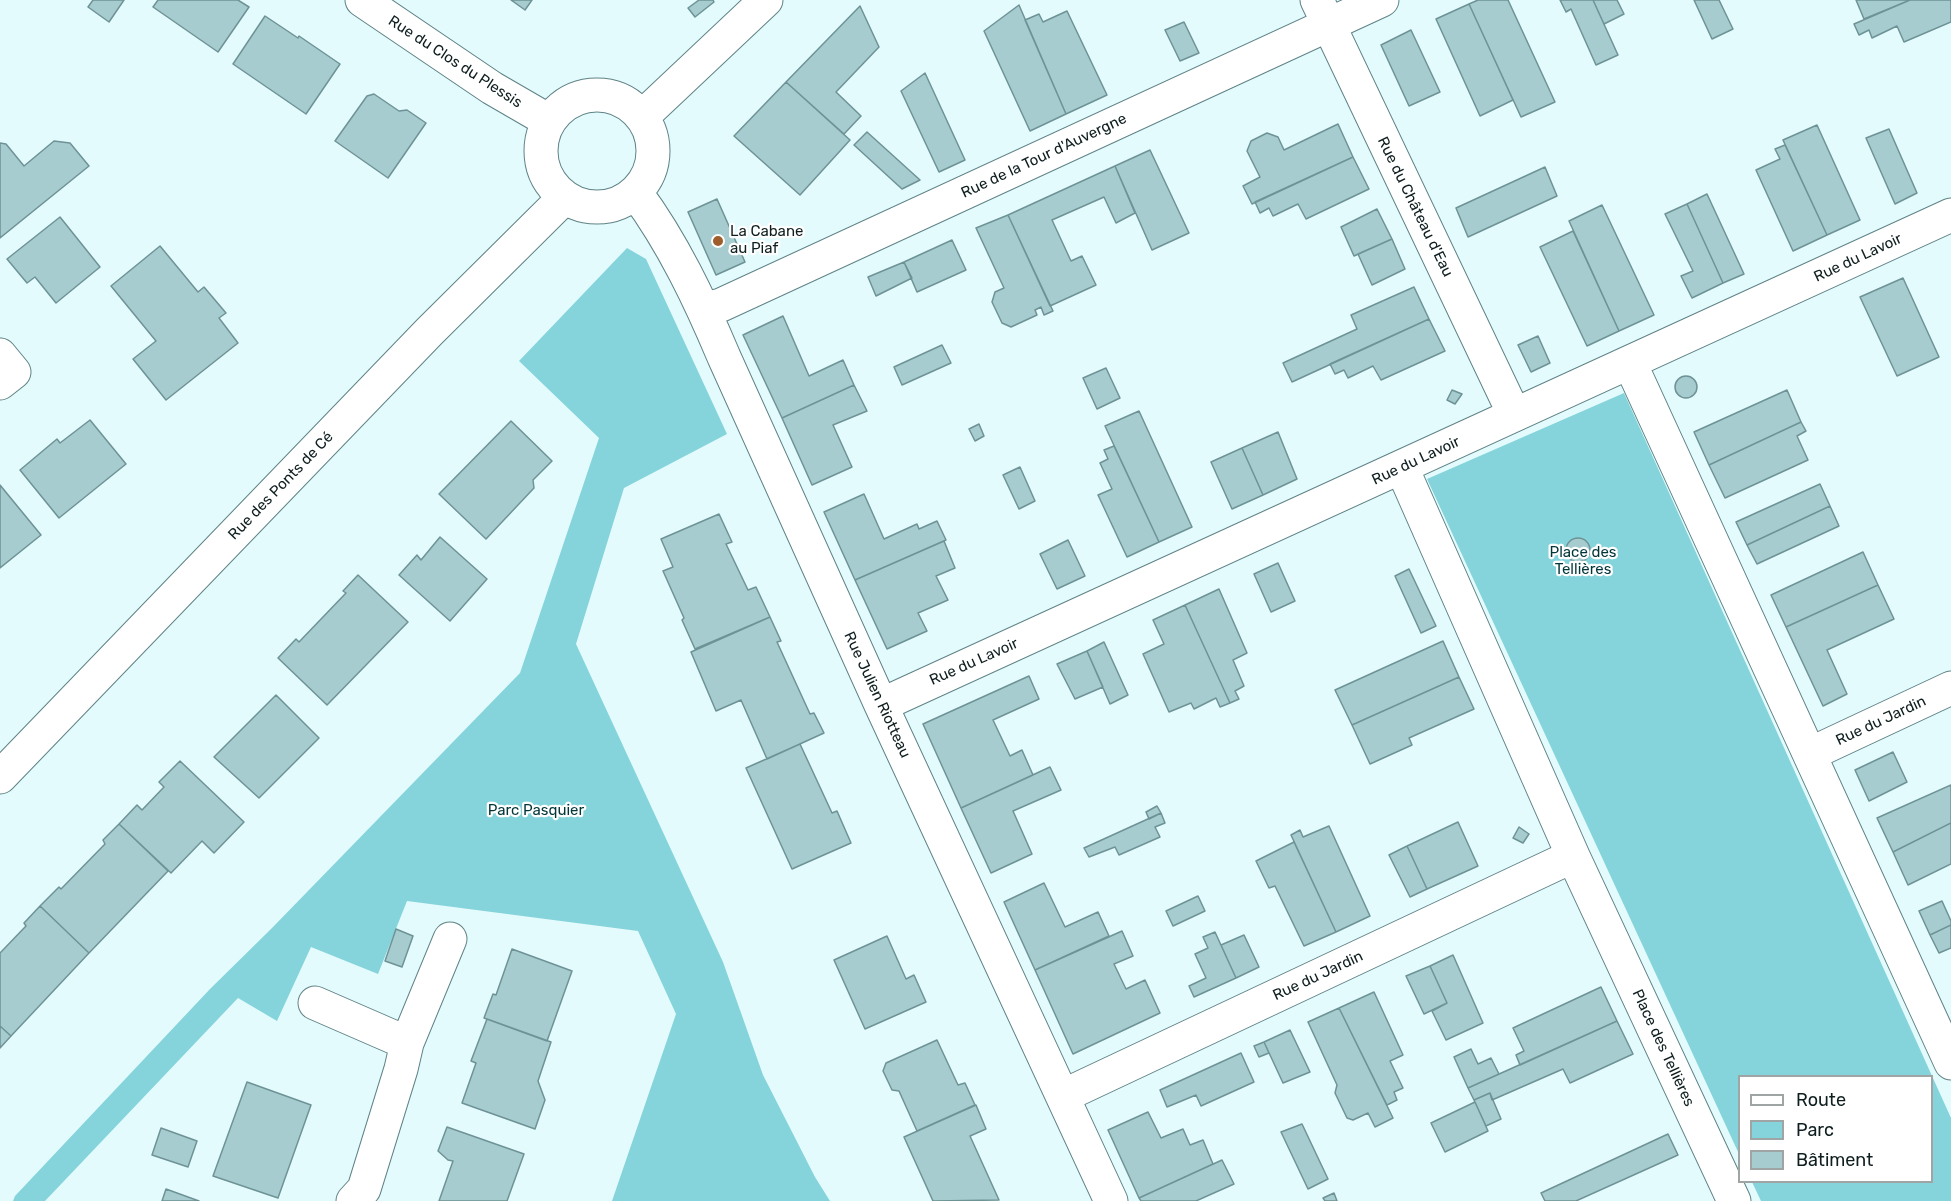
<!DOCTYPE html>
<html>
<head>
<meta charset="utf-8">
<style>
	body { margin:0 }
	#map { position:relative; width:1951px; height:1201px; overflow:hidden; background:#e4fbfd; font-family:Rubik,sans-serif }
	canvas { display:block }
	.legend { position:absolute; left:1738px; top:1075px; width:195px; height:108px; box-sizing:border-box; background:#fff; border:2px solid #9fa5a5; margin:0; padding:8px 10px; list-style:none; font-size:18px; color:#0f1e1f }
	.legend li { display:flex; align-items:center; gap:12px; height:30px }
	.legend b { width:30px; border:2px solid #9fa5a5 }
</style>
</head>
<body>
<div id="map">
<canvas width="1951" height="1201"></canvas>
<ul class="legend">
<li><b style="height:8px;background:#fff"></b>Route</li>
<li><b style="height:16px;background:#85d4dc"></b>Parc</li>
<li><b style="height:16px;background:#a6ccd0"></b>Bâtiment</li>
</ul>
</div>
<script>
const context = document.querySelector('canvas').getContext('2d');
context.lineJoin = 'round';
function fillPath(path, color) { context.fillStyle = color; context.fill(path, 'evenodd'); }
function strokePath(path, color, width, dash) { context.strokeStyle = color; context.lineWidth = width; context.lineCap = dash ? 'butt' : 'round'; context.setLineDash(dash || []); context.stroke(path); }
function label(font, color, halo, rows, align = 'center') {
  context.font = font + ' Rubik,sans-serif'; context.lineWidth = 4.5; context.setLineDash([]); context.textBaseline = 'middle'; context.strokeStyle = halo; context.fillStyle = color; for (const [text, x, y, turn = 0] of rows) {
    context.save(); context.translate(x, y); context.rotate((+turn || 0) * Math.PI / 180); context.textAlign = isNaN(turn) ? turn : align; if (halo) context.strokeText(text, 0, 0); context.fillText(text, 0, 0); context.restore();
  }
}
fillPath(new Path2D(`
	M627 248 646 259 727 434 624 488 576 644 723 962 763 1075 815 1177 830 1201H612L676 1014 638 931 407 901 378 974 311 947 277 1021 238 998 45 1201H13L15 1196 210 989 272 928 520 673 599 438 519 361Z
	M1624 393 1951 1118V1201H1761L1752 1182H1932V1076H1740L1739 1154 1427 479Z`), '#85d4dc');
const building = new Path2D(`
	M93 0H124L109 22 88 7Z
	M158 0H238L249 7 218 52 153 7Z
	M511 0H532L525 10Z
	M699 0H713L714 2 695 17 688 8Z
	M1478 0H1508L1555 102 1521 117 1469 4Z
	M1560 0H1593L1618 55 1596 65 1571 9 1566 12Z
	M1593 0H1617L1624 14 1604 24Z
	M1694 0H1719L1733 29 1712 39Z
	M1856 0H1910L1864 19Z
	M1910 0H1951V22L1904 42 1897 26 1872 38 1869 30 1859 35 1854 24Z
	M1469 4 1513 100 1480 116 1436 19Z
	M1019 5 1066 114 1030 131 984 31Z
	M860 6 879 47 836 92 861 116 844 134 786 82Z
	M1067 11 1107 95 1066 114 1025 20 1039 14 1043 22Z
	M265 16 298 38 299 36 340 64 306 114 233 64Z
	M1184 22 1199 53 1180 61 1165 30Z
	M1411 30 1440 92 1409 106 1381 45Z
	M925 73 965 160 939 172 901 91Z
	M786 82 850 140 800 195 734 136Z
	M374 94 399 111 407 110 426 123 388 178 335 141 367 96Z
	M1338 124 1353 157 1252 204 1243 186 1260 177 1247 151 1251 141 1267 133 1278 137 1284 150Z
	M1817 125 1860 220 1827 235 1783 140Z
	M1889 129 1917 193 1895 204 1866 138Z
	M867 132 920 180 902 189 854 145Z
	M54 141 70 143 89 166 0 238V143L6 144 24 166Z
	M1785 145 1827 235 1793 251 1756 170 1780 159 1775 149Z
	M1150 150 1189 233 1152 250 1115 166Z
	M1353 157 1369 189 1306 219 1298 204 1273 216 1269 208 1260 213 1255 202Z
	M1115 166 1135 213 1116 223 1104 197 1052 220 1071 261 1082 256 1096 285 1050 306 1008 215Z
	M1545 167 1557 196 1468 237 1456 208Z
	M1707 194 1744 274 1723 283 1687 204Z
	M717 199 745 262 716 275 688 212Z
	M1687 204 1723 283 1692 298 1681 276 1693 271 1665 214Z
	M1602 205 1654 315 1619 331 1569 221Z
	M1377 209 1392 239 1354 256 1341 227Z
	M1008 215 1053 311 1044 315 1041 307 1035 310 1037 315 1011 327 1002 323 992 302 995 292 1004 288 976 228Z
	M60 217 100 267 56 303 35 277 27 283 7 259Z
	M1573 231 1619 331 1587 346 1540 247Z
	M1392 239 1405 269 1372 285 1358 254Z
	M952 240 966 270 917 292 904 262Z
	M160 246 198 292 204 287 226 313 219 318 238 343 166 400 133 359 156 341 111 286Z
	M904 262 912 278 876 296 868 277Z
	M1903 278 1939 357 1897 376 1860 297Z
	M1414 287 1429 319 1292 382 1283 363 1357 329 1351 315Z
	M783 316 809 376 843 360 854 385 782 418 743 335Z
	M1429 319 1445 351 1381 380 1373 366 1348 378 1344 370 1335 374 1330 364Z
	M1538 336 1550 363 1531 372 1518 345Z
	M942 345 951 363 902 385 894 367Z
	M1106 368 1120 398 1097 409 1083 378Z
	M1675 387a11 11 0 1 1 22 0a11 11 0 1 1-22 0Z
	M854 385 867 411 833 425 852 467 812 485 782 418Z
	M1452 390 1462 394 1455 404 1447 400Z
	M1787 390 1801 422 1709 465 1694 432Z
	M1139 411 1192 527 1159 542 1105 426Z
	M90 420 126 464 59 518 20 470 57 439 60 443Z
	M511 421 552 461 533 480 534 488 486 539 439 494Z
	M1801 422 1806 431 1797 436 1808 460 1725 498 1709 465Z
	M979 424 984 436 975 441 969 429Z
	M1278 432 1297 479 1263 495 1242 448Z
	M1114 446 1159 542 1127 557 1098 495 1112 489 1100 463 1108 459 1104 450Z
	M1242 448 1263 495 1232 509 1211 462Z
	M1020 467 1035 501 1019 509 1003 475Z
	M1820 484 1830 506 1747 545 1736 522Z
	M0 485 41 535 0 568Z
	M864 494 884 539 917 524 919 529 937 521 946 540 855 580 824 512Z
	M1830 506 1839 526 1757 564 1747 545Z
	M719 514 732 542 726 544 748 590 756 587 770 617 695 649 682 620 684 618 663 571 673 567 661 539Z
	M440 537 487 579 450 621 399 575 417 555 421 560Z
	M1566 550a12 12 0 1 1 24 0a12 12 0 1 1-24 0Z
	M1068 540 1085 576 1057 589 1040 554Z
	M944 541 955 568 936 576 948 600 918 613 927 631 887 649 855 580Z
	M1863 552 1878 585 1786 627 1771 595Z
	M1278 563 1295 601 1271 612 1254 574Z
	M1409 569 1436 626 1421 633 1395 576Z
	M358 575 408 622 327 705 278 658 296 639 299 642 346 593 343 591Z
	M1878 585 1894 619 1827 650 1847 694 1823 706 1786 627Z
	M1219 589 1247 653 1233 660 1244 686 1235 691 1239 699 1230 703 1185 605Z
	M1185 605 1230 703 1220 707 1216 698 1194 709 1191 703 1169 712 1143 654 1164 644 1153 620Z
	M770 617 781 641 777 642 810 714 814 713 824 733 767 759 741 700 716 711 691 652Z
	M1443 641 1459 677 1352 725 1335 690Z
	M1104 642 1128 695 1110 704 1087 651Z
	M1087 651 1103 687 1075 699 1057 664Z
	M1029 676 1039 699 993 720 1010 756 1022 750 1033 775 961 808 923 724Z
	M1459 677 1474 709 1409 738 1412 745 1370 764 1352 725Z
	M276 695 319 738 259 798 214 757Z
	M800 744 832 813 837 811 851 843 792 869 746 768Z
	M1893 752 1907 782 1869 801 1855 770Z
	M180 761 244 822 214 853 202 841 171 873 119 824 137 805 142 810 164 787 159 782Z
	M1050 767 1061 790 1013 811 1032 854 991 873 961 808Z
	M1951 785V823L1893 852 1877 818Z
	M1157 806 1161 813 1149 819 1146 812Z
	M1161 813 1165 823 1155 827 1160 837 1119 855 1115 847 1089 857 1084 848Z
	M1458 822 1478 866 1427 889 1407 846Z
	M1951 823V864L1908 885 1893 852Z
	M119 824 168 871 89 953 40 906 59 887 61 889 105 844 103 840Z
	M1329 826 1370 916 1336 932 1291 835 1300 830 1303 837Z
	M1519 827 1529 834 1523 843 1513 838Z
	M1294 842 1336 932 1304 946 1275 886 1269 888 1256 861Z
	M1407 846 1427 889 1410 897 1389 855Z
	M1044 883 1065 927 1098 912 1109 936 1035 970 1004 902Z
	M1198 896 1205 911 1173 926 1166 911Z
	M1942 901 1951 921V925L1930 935 1919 911Z
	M40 906 89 953 11 1036 0 1026V953L26 926 24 923Z
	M1951 925V948L1939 953 1930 935Z
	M396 929 413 936 402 967 385 961Z
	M1122 931 1133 956 1114 964 1126 989 1145 980 1160 1013 1073 1054 1035 970Z
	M1215 932 1236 978 1194 997 1189 986 1206 978 1195 954 1208 948 1203 937Z
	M1244 935 1259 967 1236 978 1221 945Z
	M887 936 906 979 914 975 926 1002 865 1029 834 960Z
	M512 949 572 971 547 1041 484 1018 493 994 496 995Z
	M1453 955 1483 1023 1446 1040 1432 1011 1447 1003 1430 966Z
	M1430 966 1447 1003 1424 1014 1406 976Z
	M1601 987 1617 1021 1520 1065 1516 1055 1524 1051 1513 1028Z
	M1374 992 1403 1055 1390 1061 1403 1088 1394 1092 1397 1100 1387 1105 1339 1008Z
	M1339 1008 1393 1118 1375 1127 1368 1113 1353 1120 1347 1118 1335 1093 1337 1085 1308 1022Z
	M487 1019 551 1042 538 1081 545 1100 535 1129 462 1103 476 1063 471 1061Z
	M1617 1021 1633 1054 1570 1083 1563 1069 1492 1100 1490 1093 1474 1100 1468 1088Z
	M0 1026 11 1036 0 1048Z
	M1290 1030 1310 1072 1283 1083 1264 1042Z
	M937 1040 958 1085 965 1083 975 1105 917 1131 899 1091 892 1090 883 1071 886 1063Z
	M1264 1042 1269 1053 1259 1057 1254 1046Z
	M1471 1049 1478 1064 1491 1058 1499 1074 1468 1088 1454 1057Z
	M1241 1053 1254 1082 1201 1106 1196 1095 1167 1107 1160 1090Z
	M247 1082 311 1105 278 1198 213 1176Z
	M1490 1093 1501 1119 1486 1126 1474 1100Z
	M1475 1102 1488 1131 1445 1152 1431 1123Z
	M976 1105 986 1129 970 1136 999 1200 933 1201 904 1137Z
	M1148 1112 1161 1138 1183 1129 1190 1145 1203 1140 1213 1164 1139 1198 1108 1130Z
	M1302 1124 1328 1179 1308 1189 1281 1132Z
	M447 1127 524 1154 507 1201H439L453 1161 448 1160 438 1151Z
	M161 1128 197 1141 188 1167 152 1155Z
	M1668 1134 1678 1155 1576 1201H1545L1541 1193Z
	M1222 1160 1234 1184 1196 1201H1141L1139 1198Z
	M166 1189 199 1201H162Z
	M1334 1193 1337 1201H1325L1323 1198Z`);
fillPath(building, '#a6ccd0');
strokePath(building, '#6e9396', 1.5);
const minor = new Path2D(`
	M362 0 492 88 549 121
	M1317 0 1514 414
	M541 151a56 56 0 1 1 112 0a56 56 0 1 1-112 0Z
	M643 116 766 0
	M636 193C673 243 700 300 724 357L881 705 1111 1201
	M704 309 721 305 1382 0
	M0 355 14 372 0 383
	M1630 363 1951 1063
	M1402 468 1573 856 1734 1201
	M881 705 1951 215
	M1810 754 1951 688
	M0 777 429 332 565 197
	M315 1003 407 1043 401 1069 364 1189 353 1201
	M407 1043 450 939
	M1063 1096 1573 856`);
strokePath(minor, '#5f8386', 35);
strokePath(minor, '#fff', 33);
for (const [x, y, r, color] of [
	[718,241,6,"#9f5c2c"]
]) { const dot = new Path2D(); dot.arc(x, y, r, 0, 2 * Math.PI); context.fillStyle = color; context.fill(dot); strokePath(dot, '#fff', 2); }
label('15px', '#0f1e1f', '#fff', [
	["Rue du Clos du Plessis",455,62,33],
	["Rue de la Tour d'Auvergne",1044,156,-25],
	["Rue du Château d'Eau",1415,207,64],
	["Rue du Lavoir",1858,258,-25],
	["Rue du Lavoir",1416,461,-25],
	["Rue des Ponts de Cé",281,486,-46],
	["Rue du Lavoir",974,662,-24],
	["Rue Julien Riotteau",877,695,65],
	["Rue du Jardin",1881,721,-25],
	["Rue du Jardin",1318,976,-25],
	["Place des Tellières",1663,1048,65]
]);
label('15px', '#0f1e1f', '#fff', [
	["La Cabane",730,232],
	["au Piaf",730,249]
], 'left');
label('15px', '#03363a', '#fff', [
	["Place des",1583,553],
	["Tellières",1583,570],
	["Parc Pasquier",536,811]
]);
</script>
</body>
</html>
